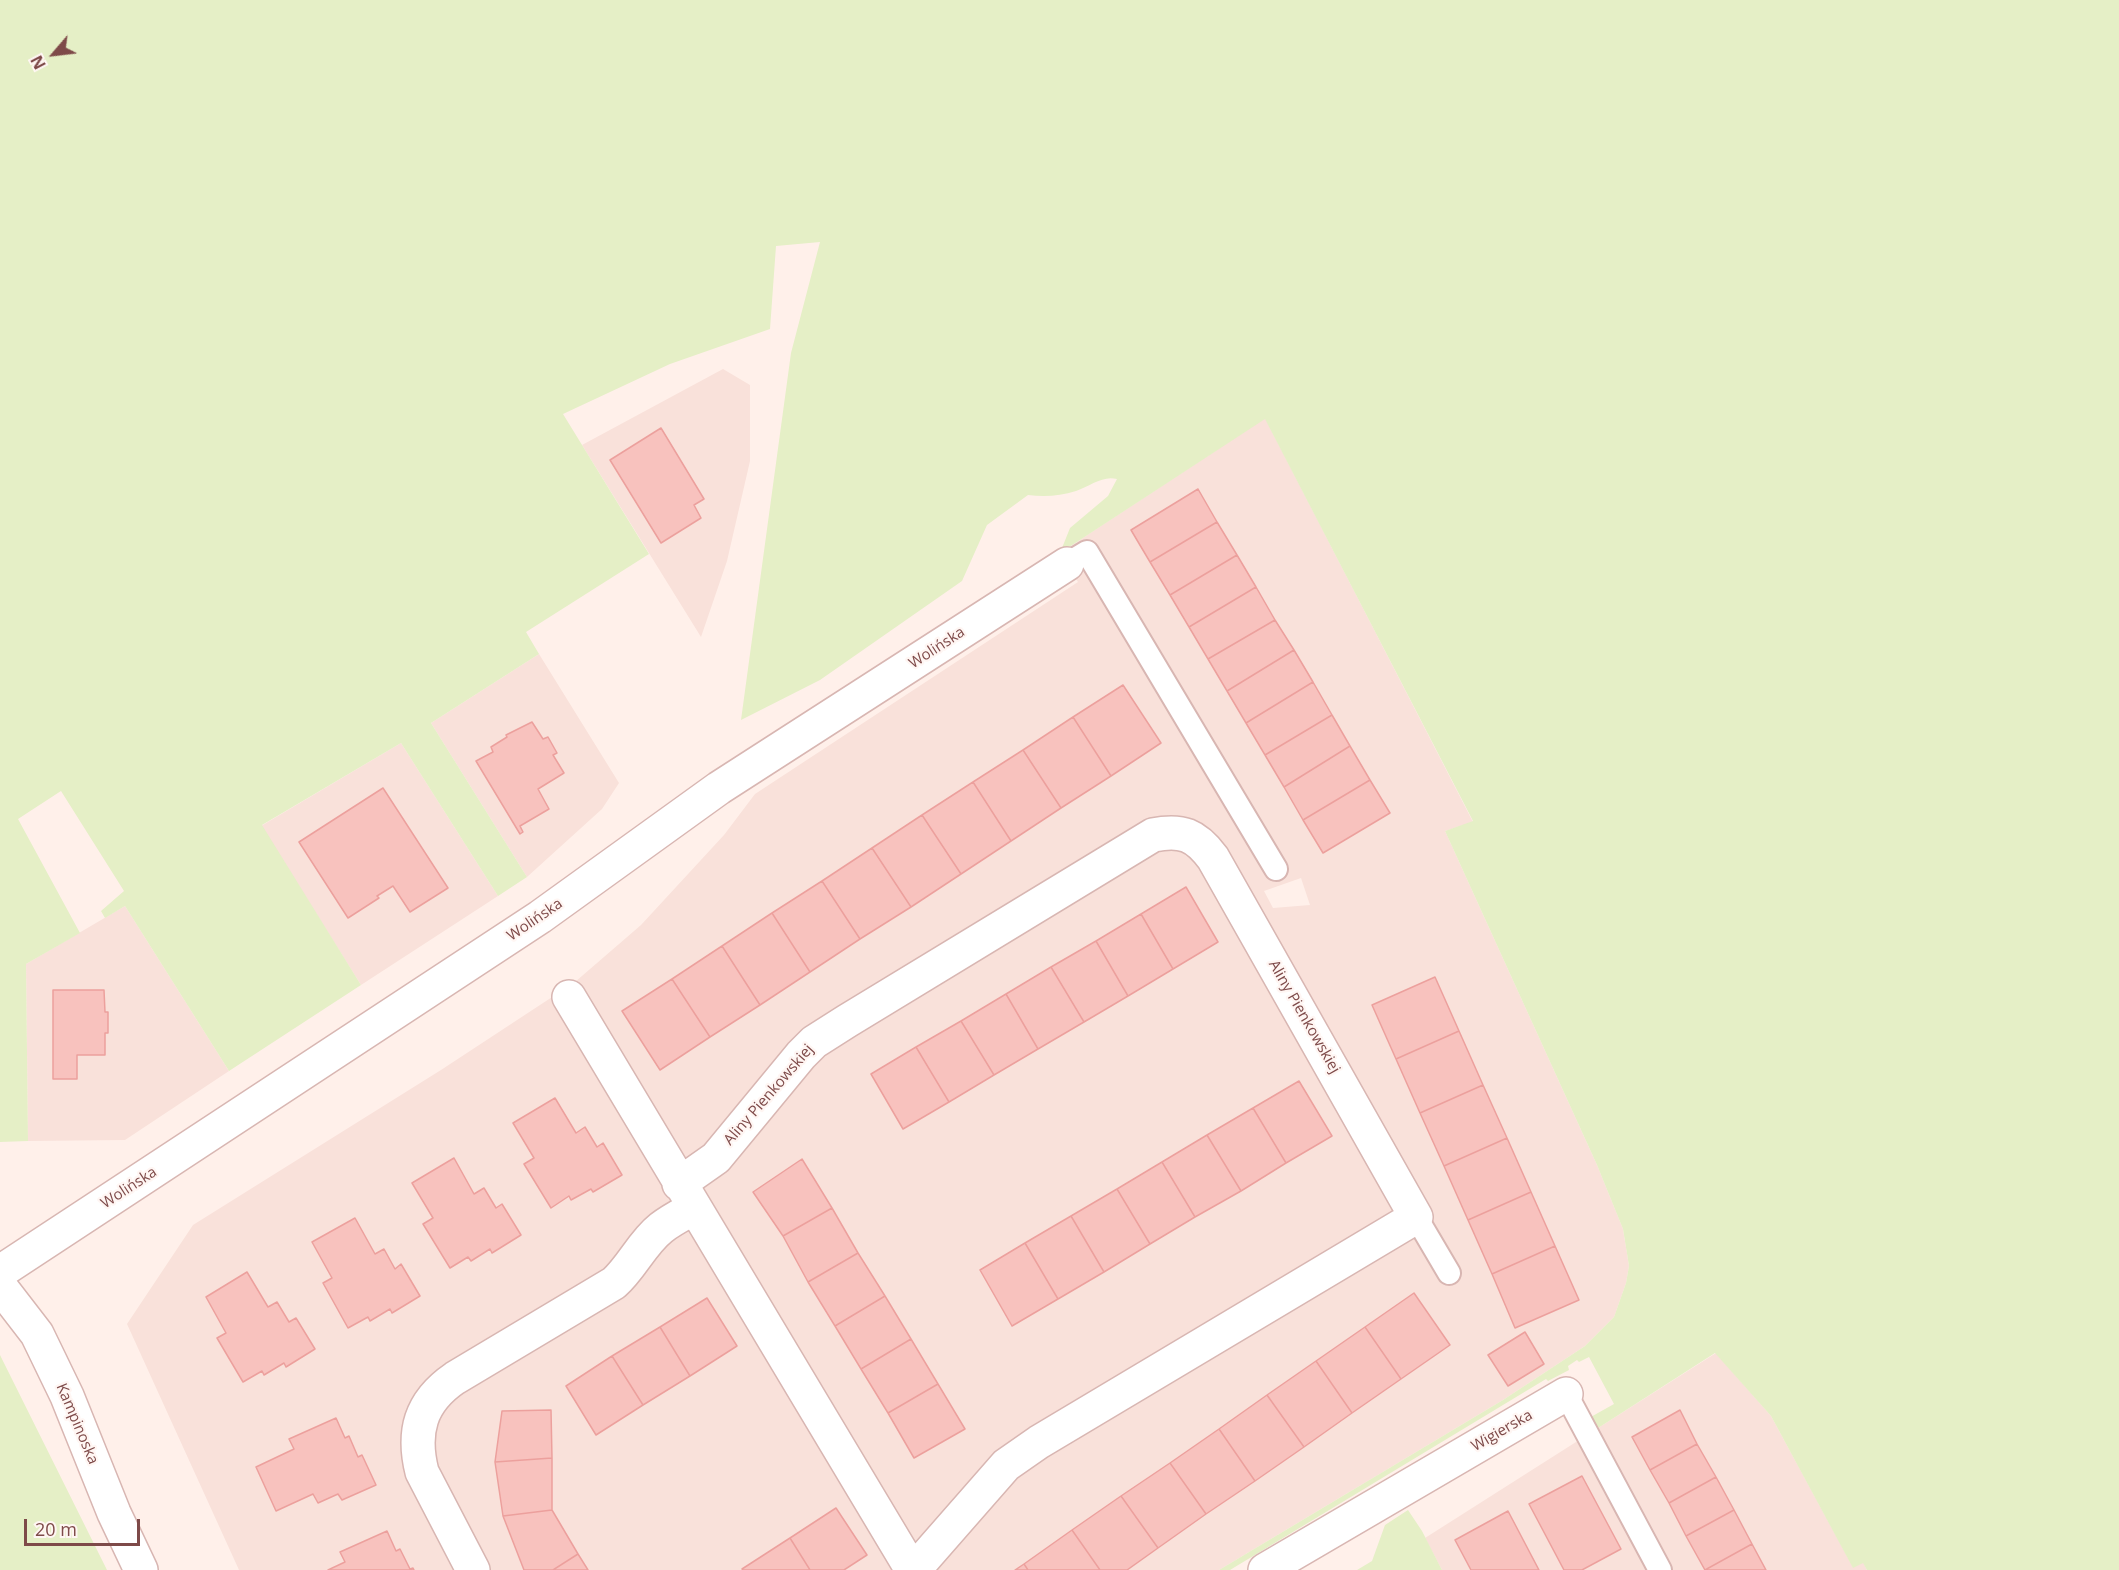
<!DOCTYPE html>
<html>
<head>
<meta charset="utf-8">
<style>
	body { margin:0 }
	#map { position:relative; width:2119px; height:1570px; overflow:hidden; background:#fff0ea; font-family:"Open Sans",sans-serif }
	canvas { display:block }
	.north { position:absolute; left:24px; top:24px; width:60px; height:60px; -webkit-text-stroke:4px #fff6f3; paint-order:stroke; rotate:242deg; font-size:16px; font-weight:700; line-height:24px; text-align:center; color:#7e4a49 }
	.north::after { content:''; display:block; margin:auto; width:21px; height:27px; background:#7e4a49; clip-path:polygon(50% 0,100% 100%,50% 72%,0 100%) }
	.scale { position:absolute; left:24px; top:1519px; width:116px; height:27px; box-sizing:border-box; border:3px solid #7e4a49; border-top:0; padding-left:8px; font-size:18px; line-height:21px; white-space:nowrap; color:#7e4a49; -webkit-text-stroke:4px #fff6f3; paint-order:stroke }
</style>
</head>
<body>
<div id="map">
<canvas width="2119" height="1570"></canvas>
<div class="north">N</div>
<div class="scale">20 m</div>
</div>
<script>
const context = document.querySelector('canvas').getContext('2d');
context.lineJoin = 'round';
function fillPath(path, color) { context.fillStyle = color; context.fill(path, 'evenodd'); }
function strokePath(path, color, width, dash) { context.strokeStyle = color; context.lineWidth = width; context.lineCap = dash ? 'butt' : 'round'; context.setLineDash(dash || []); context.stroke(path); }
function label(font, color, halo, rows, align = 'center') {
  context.font = font + ' "Open Sans",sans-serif'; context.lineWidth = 4.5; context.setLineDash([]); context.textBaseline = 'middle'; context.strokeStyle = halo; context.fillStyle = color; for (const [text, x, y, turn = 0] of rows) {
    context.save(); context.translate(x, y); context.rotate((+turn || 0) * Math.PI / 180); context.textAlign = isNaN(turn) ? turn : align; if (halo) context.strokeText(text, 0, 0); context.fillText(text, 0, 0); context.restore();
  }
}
fillPath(new Path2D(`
	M723 369 750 385V461L727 561 701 637 582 445Z
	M1265 418 1473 822 1445 831 1597 1165 1623 1229 1629 1266 1626 1283 1614 1317 1585 1346 1503 1400 1219 1570H239L127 1324 193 1225 441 1070 575 982 641 925 724 835 755 794 1078 582 1060 553ZM1301 878 1310 905 1273 908 1264 891Z
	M539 654 619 783 602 809 527 877 431 723Z
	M401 743 498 896 361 985 261 826Z
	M125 906 229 1071 125 1140 28 1141 26 964Z
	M1716 1353 1771 1416 1853 1567 1863 1562 1867 1570H1442L1425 1538Z`), '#f9e1da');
fillPath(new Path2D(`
	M0 0H2119V1570H1867L1863 1563 1853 1568 1771 1416 1715 1353 1595 1430 1589 1418 1614 1404 1589 1357 1579 1362 1577 1360 1568 1366 1569 1370 1548 1381 1546 1379 1230 1570H1219L1503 1400 1585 1346 1614 1317 1626 1283 1629 1266 1623 1229 1597 1165 1445 831 1473 821 1265 419 1060 553 1070 528 1108 496 1117 479C1103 475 1090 486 1076 491 1060 496 1045 497 1028 495L987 525 962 581 820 680 741 720 791 353 820 242 776 246 770 329 670 364 563 414 649 554 526 632 539 654 431 723 527 877 498 896 401 743 262 825 361 985 229 1071 125 906 105 918 101 911 124 891 61 791 18 819 80 933 26 964 28 1141 0 1142Z
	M0 1355 107 1570H0Z
	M1408 1510 1422 1531 1442 1570H1357L1372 1561 1385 1525Z`), '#e5efc6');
const building = new Path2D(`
	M661 428 704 499 694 505 701 518 661 543 610 460Z
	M1198 489 1217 522 1150 562 1131 530Z
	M1217 522 1237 555 1170 595 1150 562Z
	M1237 555 1256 587 1189 627 1170 595Z
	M1256 587 1275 620 1208 659 1189 627Z
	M1275 620 1294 650 1227 691 1208 659Z
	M1294 650 1313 682 1246 723 1227 691Z
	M1313 682 1332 715 1265 755 1246 723Z
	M1123 685 1161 743 1111 776 1073 717Z
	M1332 715 1350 746 1284 787 1265 755Z
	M1073 717 1111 776 1061 808 1023 750Z
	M532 722 543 739 548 737 557 753 553 755 564 773 538 789 549 809 520 826 523 832 520 834 476 761 493 752 491 747 507 737 506 735Z
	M1350 746 1370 780 1303 820 1284 787Z
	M1023 750 1061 808 1011 841 973 782Z
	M1370 780 1390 813 1323 853 1303 820Z
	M973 782 1011 841 961 874 922 815Z
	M383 788 448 888 410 912 393 886 377 896 379 898 348 918 299 842Z
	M922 815 961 874 911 907 872 848Z
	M872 848 911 907 860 939 822 881Z
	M822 881 860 939 810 972 772 913Z
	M1186 887 1218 942 1173 969 1141 914Z
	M772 913 810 972 760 1005 722 946Z
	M1141 914 1173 969 1128 996 1096 941Z
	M1096 941 1128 996 1084 1022 1051 967Z
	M722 946 760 1005 710 1037 672 979Z
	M1051 967 1084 1022 1038 1049 1006 994Z
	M1435 977 1459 1031 1396 1059 1372 1005Z
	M672 979 710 1037 660 1070 622 1011Z
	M53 990H104L105 1012H108V1033H105V1055H77V1079H53Z
	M1006 994 1038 1049 994 1075 961 1021Z
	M961 1021 994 1075 949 1102 916 1047Z
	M1459 1031 1483 1085 1420 1113 1396 1059Z
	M916 1047 949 1102 903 1129 871 1074Z
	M1299 1081 1332 1136 1286 1163 1253 1108Z
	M1483 1085 1507 1138 1444 1166 1420 1113Z
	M555 1098 576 1133 585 1127 597 1147 603 1143 622 1175 593 1192 591 1189 571 1200 569 1196 551 1208 524 1164 534 1158 513 1123Z
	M1253 1108 1286 1163 1241 1191 1207 1135Z
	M1207 1135 1241 1191 1195 1217 1162 1162Z
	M1507 1138 1531 1192 1468 1220 1444 1166Z
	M454 1158 474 1194 484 1188 496 1208 502 1204 521 1235 492 1253 490 1249 471 1261 468 1257 450 1268 423 1224 433 1218 412 1183Z
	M802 1159 832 1208 783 1236 753 1192Z
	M1162 1162 1195 1217 1150 1244 1117 1189Z
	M1117 1189 1150 1244 1104 1272 1071 1216Z
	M1531 1192 1555 1246 1492 1274 1468 1220Z
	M832 1208 858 1253 808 1282 783 1236Z
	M1071 1216 1104 1272 1058 1299 1025 1243Z
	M355 1218 375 1254 384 1249 395 1269 401 1264 420 1296 392 1313 390 1309 370 1321 368 1317 348 1328 323 1283 332 1278 312 1242Z
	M1025 1243 1058 1299 1012 1326 980 1270Z
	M1555 1246 1579 1300 1515 1328 1492 1274Z
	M858 1253 885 1296 835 1326 808 1282Z
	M247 1272 268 1307 277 1302 289 1322 296 1318 315 1349 286 1367 284 1363 264 1375 262 1371 243 1382 217 1338 226 1333 206 1297Z
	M1414 1293 1450 1345 1401 1379 1365 1327Z
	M885 1296 911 1339 861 1369 835 1326Z
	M707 1298 737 1346 690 1376 660 1327Z
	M660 1327 690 1376 643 1405 612 1356Z
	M1365 1327 1401 1379 1352 1413 1316 1361Z
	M1525 1332 1544 1364 1508 1386 1488 1355Z
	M911 1339 938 1384 888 1413 861 1369Z
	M612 1356 643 1405 596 1435 566 1386Z
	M1316 1361 1352 1413 1304 1447 1267 1395Z
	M938 1384 965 1429 914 1458 888 1413Z
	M1267 1395 1304 1447 1255 1481 1219 1429Z
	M551 1410 552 1458 495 1462 502 1411Z
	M1680 1410 1697 1444 1650 1470 1632 1437Z
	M336 1418 345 1438 349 1436 358 1457 362 1455 376 1485 342 1500 338 1494 318 1503 313 1494 276 1511 256 1467 294 1449 289 1439Z
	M1219 1429 1255 1481 1206 1514 1170 1463Z
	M1697 1444 1716 1477 1669 1503 1650 1470Z
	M552 1458V1510L503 1516 495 1462Z
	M1170 1463 1206 1514 1158 1548 1121 1496Z
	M1582 1476 1621 1549 1582 1570H1564L1529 1504Z
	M1716 1477 1734 1510 1686 1536 1669 1503Z
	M1121 1496 1158 1548 1127 1570H1100L1072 1530Z
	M836 1508 867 1555 844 1570H810L790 1538Z
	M552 1510 578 1554 553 1570H524L503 1516Z
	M1734 1510 1752 1544 1705 1570 1686 1536Z
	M1508 1511 1539 1570H1471L1455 1540Z
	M1072 1530 1100 1570H1028L1024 1564Z
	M387 1531 396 1551 400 1549 410 1569 413 1568 414 1570H328L345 1562 340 1552Z
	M790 1538 810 1570H743L742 1569Z
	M1752 1544 1766 1570H1705Z
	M578 1554 588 1570H553Z
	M1024 1564 1028 1570H1015Z`);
fillPath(building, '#f8c2be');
strokePath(building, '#eca09d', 1.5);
const service = new Path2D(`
	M1067 564 1087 552 1276 869
	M1416 1217 1449 1273
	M1566 1394 1660 1570`);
const minor = new Path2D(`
	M569 997 912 1570
	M679 1184 716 1158 801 1055 814 1042 847 1021 1153 835C1182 829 1196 835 1213 858L1416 1217 1039 1442 1006 1465 914 1570
	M0 1272 540 917 719 788 1067 564
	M473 1570 422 1472C412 1432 420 1402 455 1378L614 1283C632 1267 642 1243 661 1228 671 1220 683 1214 694 1208
	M1265 1570 1566 1394`);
const tertiary = new Path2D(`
	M0 1286 37 1334 67 1396 114 1513 141 1570`);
strokePath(service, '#d8b6b2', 26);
strokePath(minor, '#d8b6b2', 36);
strokePath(tertiary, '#d8b6b2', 36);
strokePath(service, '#fff', 22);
strokePath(minor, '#fff', 33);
strokePath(tertiary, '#fff', 33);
label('15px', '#7e4a49', '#fff6f3', [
	["Wolińska",937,648,-33],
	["Wolińska",535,920,-34],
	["Aliny Pienkowskiej",1304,1017,60],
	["Aliny Pienkowskiej",769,1095,-49],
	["Wolińska",129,1188,-33],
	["Kampinoska",77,1424,67],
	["Wigierska",1502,1431,-30]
]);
</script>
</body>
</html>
